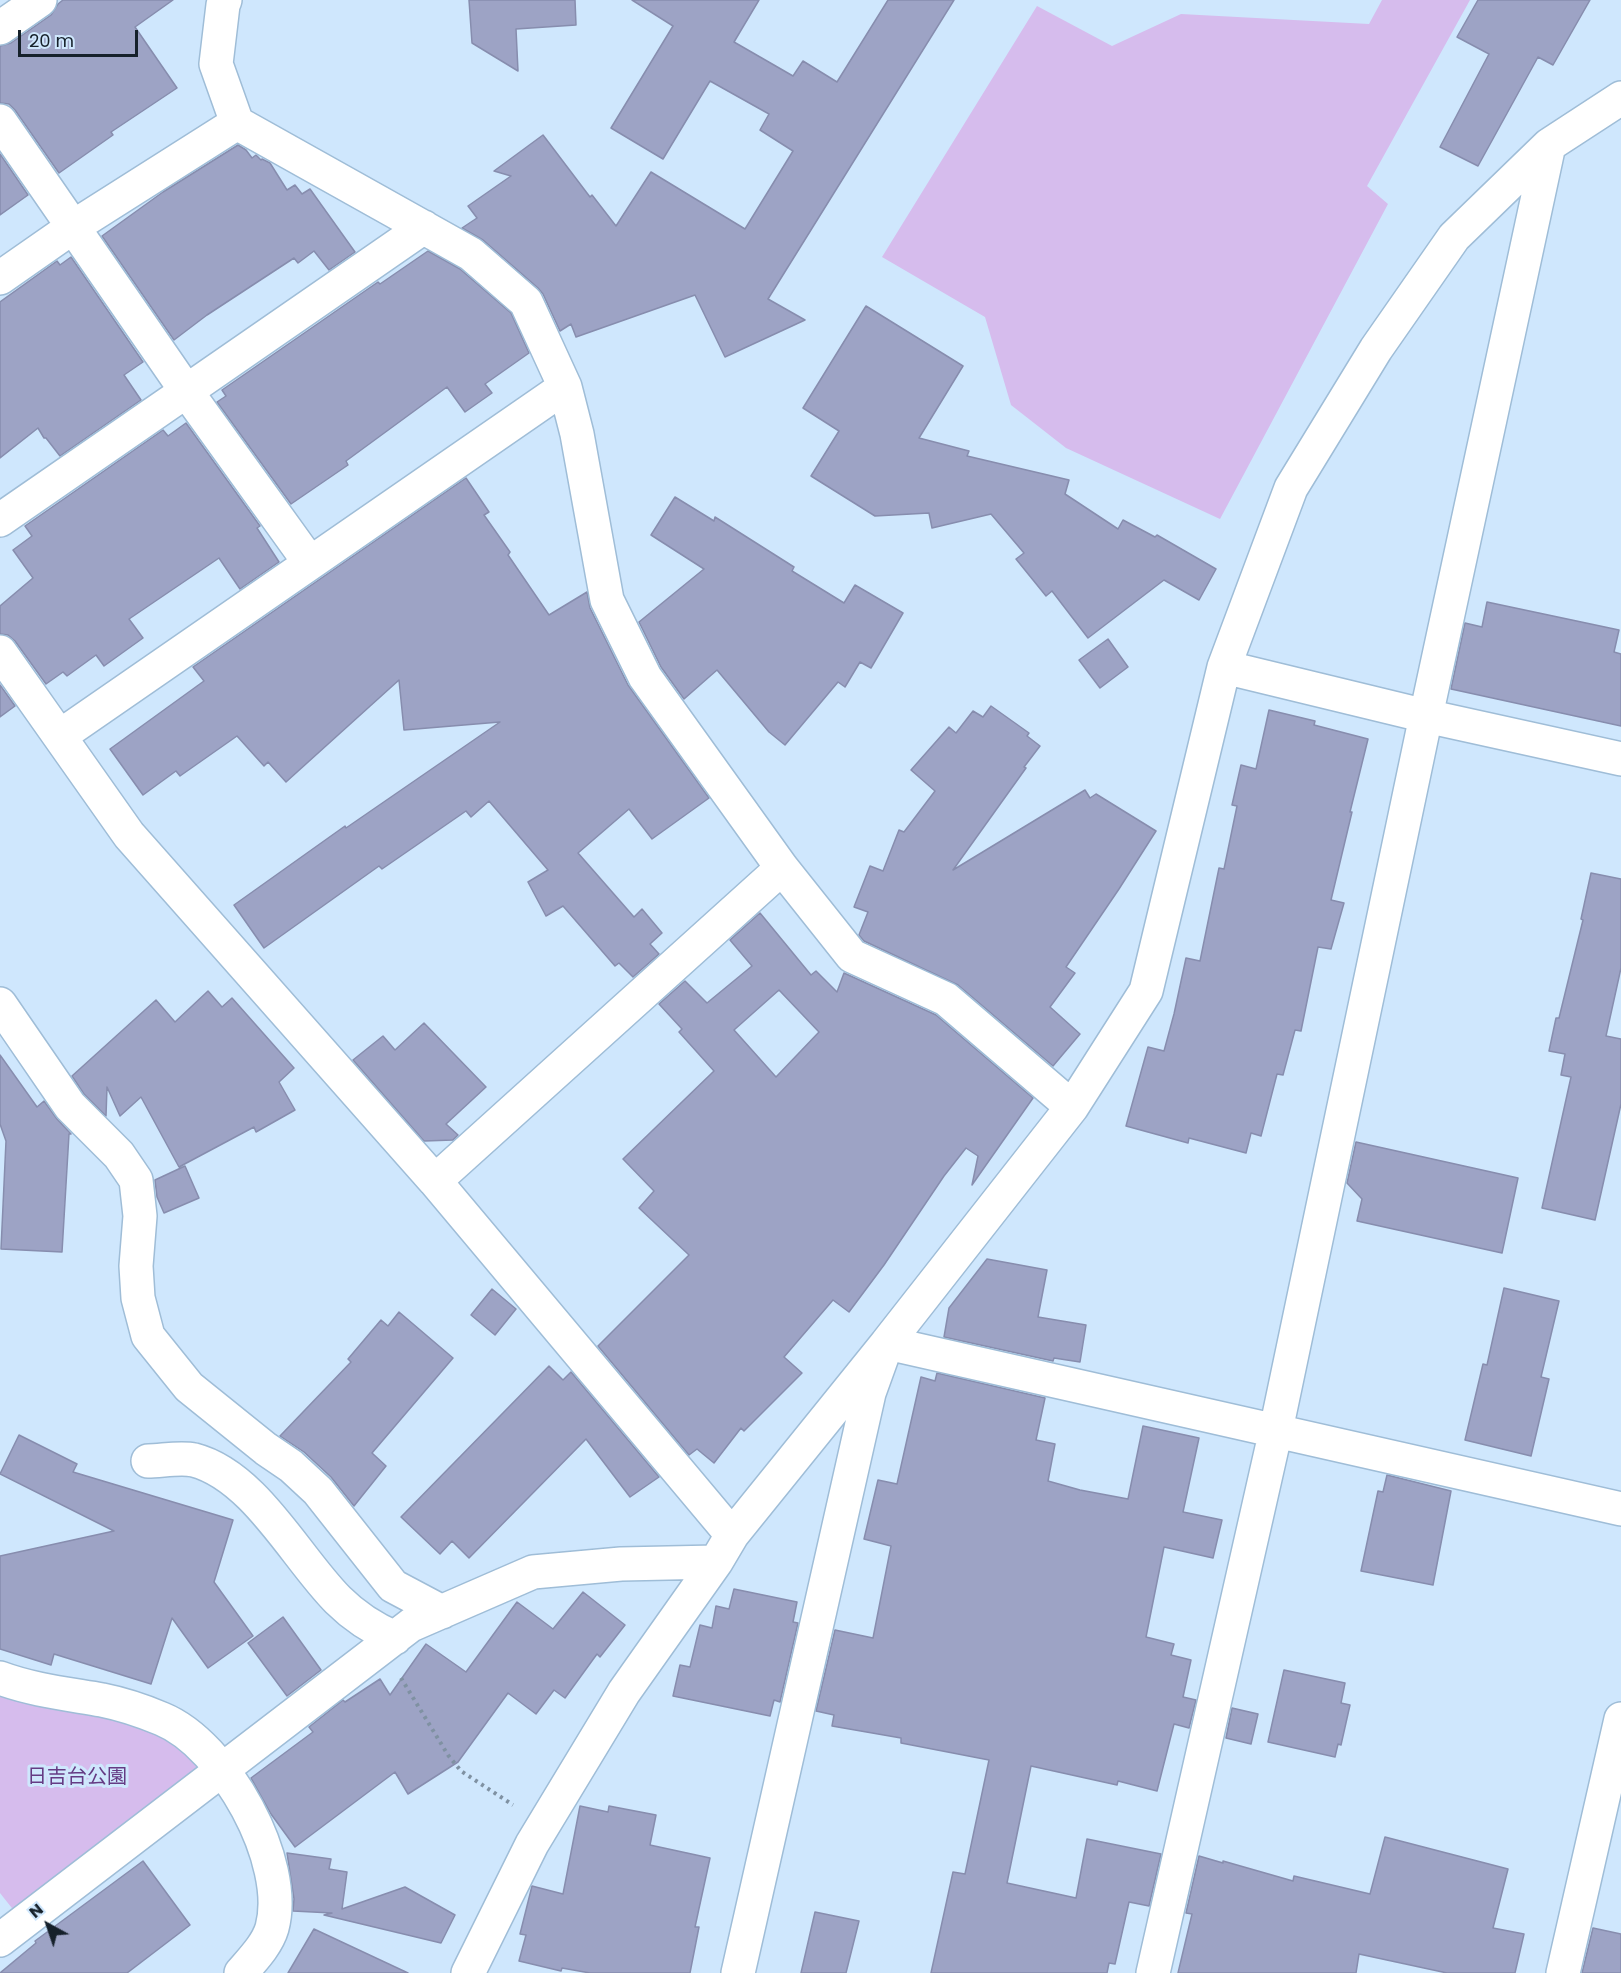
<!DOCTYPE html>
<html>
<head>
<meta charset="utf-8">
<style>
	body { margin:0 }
	#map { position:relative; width:1621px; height:1973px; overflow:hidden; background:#cfe7fd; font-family:Poppins,sans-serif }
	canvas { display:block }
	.north { position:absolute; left:18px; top:1895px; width:60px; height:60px; -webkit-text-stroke:4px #cfe7fd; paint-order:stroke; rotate:320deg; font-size:16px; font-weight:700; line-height:24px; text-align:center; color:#16212b }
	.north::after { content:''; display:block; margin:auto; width:21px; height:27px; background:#16212b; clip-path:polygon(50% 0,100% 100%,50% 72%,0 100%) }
	.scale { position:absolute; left:18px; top:30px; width:120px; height:27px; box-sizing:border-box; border:3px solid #16212b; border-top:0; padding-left:8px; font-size:18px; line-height:21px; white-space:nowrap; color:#16212b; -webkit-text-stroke:4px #cfe7fd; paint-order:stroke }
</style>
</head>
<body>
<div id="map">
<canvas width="1621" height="1973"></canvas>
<div class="north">N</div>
<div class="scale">20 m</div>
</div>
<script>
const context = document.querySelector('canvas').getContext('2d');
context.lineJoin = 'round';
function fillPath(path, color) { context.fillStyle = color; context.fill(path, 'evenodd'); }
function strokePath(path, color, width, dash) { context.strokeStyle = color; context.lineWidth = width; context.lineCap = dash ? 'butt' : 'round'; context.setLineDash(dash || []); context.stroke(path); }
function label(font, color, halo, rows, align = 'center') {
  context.font = font + ' Poppins,"Noto Sans JP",sans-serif'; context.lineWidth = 6; context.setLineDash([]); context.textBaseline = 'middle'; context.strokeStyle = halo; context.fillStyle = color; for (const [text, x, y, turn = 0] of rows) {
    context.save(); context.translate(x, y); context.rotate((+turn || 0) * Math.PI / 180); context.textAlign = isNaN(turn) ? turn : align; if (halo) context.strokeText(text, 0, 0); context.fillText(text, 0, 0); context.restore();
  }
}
fillPath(new Path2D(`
	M1382 0H1470L1367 186 1388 204 1220 519 1066 448 1011 405 985 317 882 257 1037 6 1112 46 1181 14 1369 24Z
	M0 1684 129 1712 214 1769 19 1917 0 1893Z`), '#d6bced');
const building = new Path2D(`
	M63 0H173L135 27 177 88 111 132 113 135 59 173 15 110 9 104 0 103V46L11 43 51 15 58 4Z
	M469 0H575L576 25 516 29 518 71 472 43Z
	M632 0H759L734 42 793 76 803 61 837 82 888 0H954L768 299 805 320 725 357 695 295 576 337 571 324 560 331 543 294 538 288 483 240 462 228 477 218 468 206 511 176 494 171 543 135 590 197 592 195 616 226 651 172 745 229 793 151 760 130 769 114 710 81 663 159 611 128 673 26Z
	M1478 0H1590L1553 65 1538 57 1478 166 1440 147 1489 54 1457 37Z
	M238 145 246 150 252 158 256 155 261 160 262 159 270 163 287 190 295 185 302 194 310 189 355 252 329 270 314 251 298 263 294 258 207 315 174 340 102 236 163 192Z
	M0 154 28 195 0 215Z
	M428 251 460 269 511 313 529 353 485 384 492 393 465 412 447 387 346 461 348 465 291 504 217 402 226 396 222 390 378 282 380 284Z
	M71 257 143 362 124 375 141 400 60 456 46 438H44L38 428 0 458V302L57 261 60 265Z
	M866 306 963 366 919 438 969 451 967 456 1069 480 1065 494 1118 529 1123 520 1155 537 1157 535 1216 569 1199 600 1164 580 1088 638 1052 591 1046 596 1016 559 1024 553 991 514 932 528 929 513 875 516 811 476 839 431 803 408Z
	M186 423 260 526 257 528 279 562 240 589 219 558 129 619 143 638 104 666 96 655 67 676 63 672 46 684 15 641 8 635 0 634V606L33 578 13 550 32 536 25 526 163 430 168 436Z
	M466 478 489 512 484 515 510 552 508 555 549 615 587 592 590 608 628 685 709 798 652 839 629 809 578 853 634 917 642 909 662 933 650 944 659 954 633 977 619 963 615 966 563 906 546 916 528 882 548 870 489 801 471 817 466 811 382 869 379 866 264 948 234 905 345 826 346 828 500 722 404 730 399 680 286 782 268 762 264 766 237 736 180 776 176 771 143 795 110 749 204 681 193 667Z
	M675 497 714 521 715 517 794 567 792 571 844 603 855 585 903 613 871 668 860 662 845 687 838 682 785 745 769 732 717 670 684 699 661 667 639 622 704 569 651 535Z
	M1487 602 1619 630 1614 652 1621 654V726L1451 689 1465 623 1482 627Z
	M1108 639 1128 667 1100 688 1079 660Z
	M0 685 15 706 0 717Z
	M991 706 1029 733 1027 736 1040 746 1024 767 1026 768 953 870 1085 790 1090 798 1096 794 1156 831 1119 889 1066 967 1075 973 1050 1007 1080 1034 1053 1066 958 985 864 941 859 935 868 912 854 907 870 866 883 871 899 830 904 832 935 791 911 770 949 727 956 733 973 711 983 717Z
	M1269 710 1315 721 1314 725 1368 739 1350 812H1352L1331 900 1344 903 1331 949 1318 947 1301 1031 1295 1030 1283 1075 1277 1074 1261 1136 1251 1133 1246 1153 1189 1138 1188 1143 1126 1126 1148 1047 1164 1051 1174 1014 1186 958 1200 961 1219 868 1224 869 1237 806 1232 805 1241 765 1256 769Z
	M1591 873 1621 879V968L1606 1036 1621 1039V1104L1595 1220 1542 1208 1571 1077 1561 1075 1565 1054 1549 1051 1556 1018H1559L1583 920 1581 919Z
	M760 913 811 975 816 971 837 992 844 973 936 1015 1033 1098 972 1185 978 1156 966 1148 944 1176 884 1265 849 1312 833 1300 784 1357 802 1373 744 1431 741 1428 714 1463 697 1449 689 1455 598 1346 689 1255 639 1208 654 1191 623 1159 714 1071 679 1032 682 1029 659 1004 685 981 707 1003 752 966 730 940ZM779 990 819 1032 776 1077 734 1030Z
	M208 991 222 1007 232 998 294 1068 279 1082 295 1110 256 1132 254 1127 179 1167 141 1097 120 1116 107 1087 106 1116 84 1094 72 1076 156 1000 175 1022Z
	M424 1023 486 1087 446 1124 458 1135 453 1140 424 1141 353 1060 383 1036 395 1050Z
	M0 1055 37 1107 44 1101 57 1119 71 1134H69L62 1252 1 1249 6 1141 0 1124Z
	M1356 1142 1518 1178 1502 1253 1357 1221 1362 1199 1347 1183Z
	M185 1166 199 1198 164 1213 157 1197 155 1180Z
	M987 1259 1047 1270 1038 1317 1086 1325 1080 1362 1054 1358 1053 1361 944 1337 949 1308Z
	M1504 1288 1559 1301 1541 1377 1549 1379 1531 1456 1465 1440 1483 1364 1487 1365Z
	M492 1289 516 1309 495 1335 471 1315Z
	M399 1312 453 1358 372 1453 386 1466 354 1506 331 1477 304 1452 280 1436 351 1362 348 1359 381 1320 388 1326Z
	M549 1366 563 1380 571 1372 659 1477 630 1497 586 1439 469 1558 452 1541 440 1554 401 1517Z
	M937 1373 1045 1398 1036 1440 1055 1444 1048 1481 1080 1490 1128 1499 1143 1426 1199 1438 1183 1512 1222 1520 1213 1558 1164 1547 1146 1637 1174 1644 1171 1655 1191 1660 1183 1697 1196 1700 1189 1728 1174 1724 1157 1791 1118 1781 1117 1785 1031 1766 1007 1883 1076 1898 1087 1839 1161 1854 1149 1906 1129 1902 1115 1964 1109 1963 1107 1973H931L953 1872 965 1874 989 1760 901 1743V1738L832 1726 834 1715 816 1711 835 1630 873 1638 891 1546 864 1539 878 1480 897 1484 921 1377 935 1381Z
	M19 1435 77 1464 73 1472 233 1520 214 1582 253 1636 208 1668 172 1618 151 1684 54 1654 51 1665 0 1649V1556L114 1531 0 1474Z
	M1387 1475 1451 1491 1433 1585 1361 1571 1378 1491 1383 1492Z
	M734 1589 797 1602 793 1622 798 1623 780 1702 774 1700 770 1716 673 1696 680 1665 690 1667 700 1625 712 1628 716 1606 729 1609Z
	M583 1592 625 1625 600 1657 597 1654 565 1698 554 1690 536 1714 508 1693 458 1762 408 1794 395 1772 295 1847 271 1814 251 1778 313 1732 309 1727 343 1700 345 1702 380 1679 390 1695 426 1644 466 1672 517 1602 553 1629Z
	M283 1617 321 1670 287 1696 248 1643Z
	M1284 1670 1345 1683 1341 1703 1350 1705 1341 1745 1338 1744 1335 1757 1268 1742Z
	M1232 1708 1258 1714 1251 1744 1226 1738Z
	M580 1806 608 1812 609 1806 656 1815 650 1845 710 1858 695 1927H699L690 1973H590L562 1968 561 1971 519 1961 526 1935 520 1934 532 1886 563 1894Z
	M1385 1837 1508 1869 1493 1928 1524 1934 1515 1973H1447L1359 1954 1356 1973H1178L1192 1914 1186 1913 1199 1856 1223 1863V1861L1293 1881 1294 1876 1370 1894Z
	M287 1853 331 1859 329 1869 347 1872 342 1909 405 1887 455 1915 441 1943 324 1915 332 1913 293 1911 294 1899Z
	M143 1861 190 1925 127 1973H0L36 1943 35 1941Z
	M815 1912 859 1921 846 1973H801Z
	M1593 1928 1621 1934V1973H1582Z
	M314 1929 408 1973H288Z`);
fillPath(building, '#9da3c5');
strokePath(building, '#878dae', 1.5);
const street = new Path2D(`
	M225 0 223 5 216 64 237 123 471 254 526 302 565 387 577 434 607 600 645 677 782 868 852 956 946 999 1072 1107
	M0 28 40 0
	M0 121 187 392 310 563
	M0 278 73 227 237 123
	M0 520 424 227
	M0 652 129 835 435 1181 732 1535
	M1224 667 1426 716 1621 759
	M60 736 565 387
	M0 1004 70 1106 119 1155 136 1180 140 1216 136 1266 138 1298 148 1336 189 1387 266 1449 291 1466 318 1491 393 1586 442 1612
	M435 1181 782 868
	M148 1461C161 1461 180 1457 194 1460 255 1476 296 1558 338 1600 354 1616 374 1629 395 1638
	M0 1678C32 1690 68 1694 102 1700 122 1704 143 1711 162 1719 225 1745 290 1862 272 1928 267 1945 252 1960 241 1973
	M0 1940 411 1625 533 1572 621 1564 716 1562
	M468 1973 532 1844 624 1692 716 1562 732 1535 887 1343 1621 1509
	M738 1973 869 1393 887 1343 1072 1107 1146 991 1224 667 1291 488 1376 349 1454 237 1549 145 1621 98
	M1153 1973 1276 1430 1426 716 1549 145`);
const secondary = new Path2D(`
	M1563 1973 1621 1719`);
strokePath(street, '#9fbdd7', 36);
strokePath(secondary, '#9fbdd7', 36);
strokePath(new Path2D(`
	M401 1678 448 1755 461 1771 513 1805`), '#7f91a2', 4, [3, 4.5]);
strokePath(street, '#fff', 33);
strokePath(secondary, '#fff', 33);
label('20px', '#653b84', '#cfe7fd', [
	["日吉台公園",77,1778]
]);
</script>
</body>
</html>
